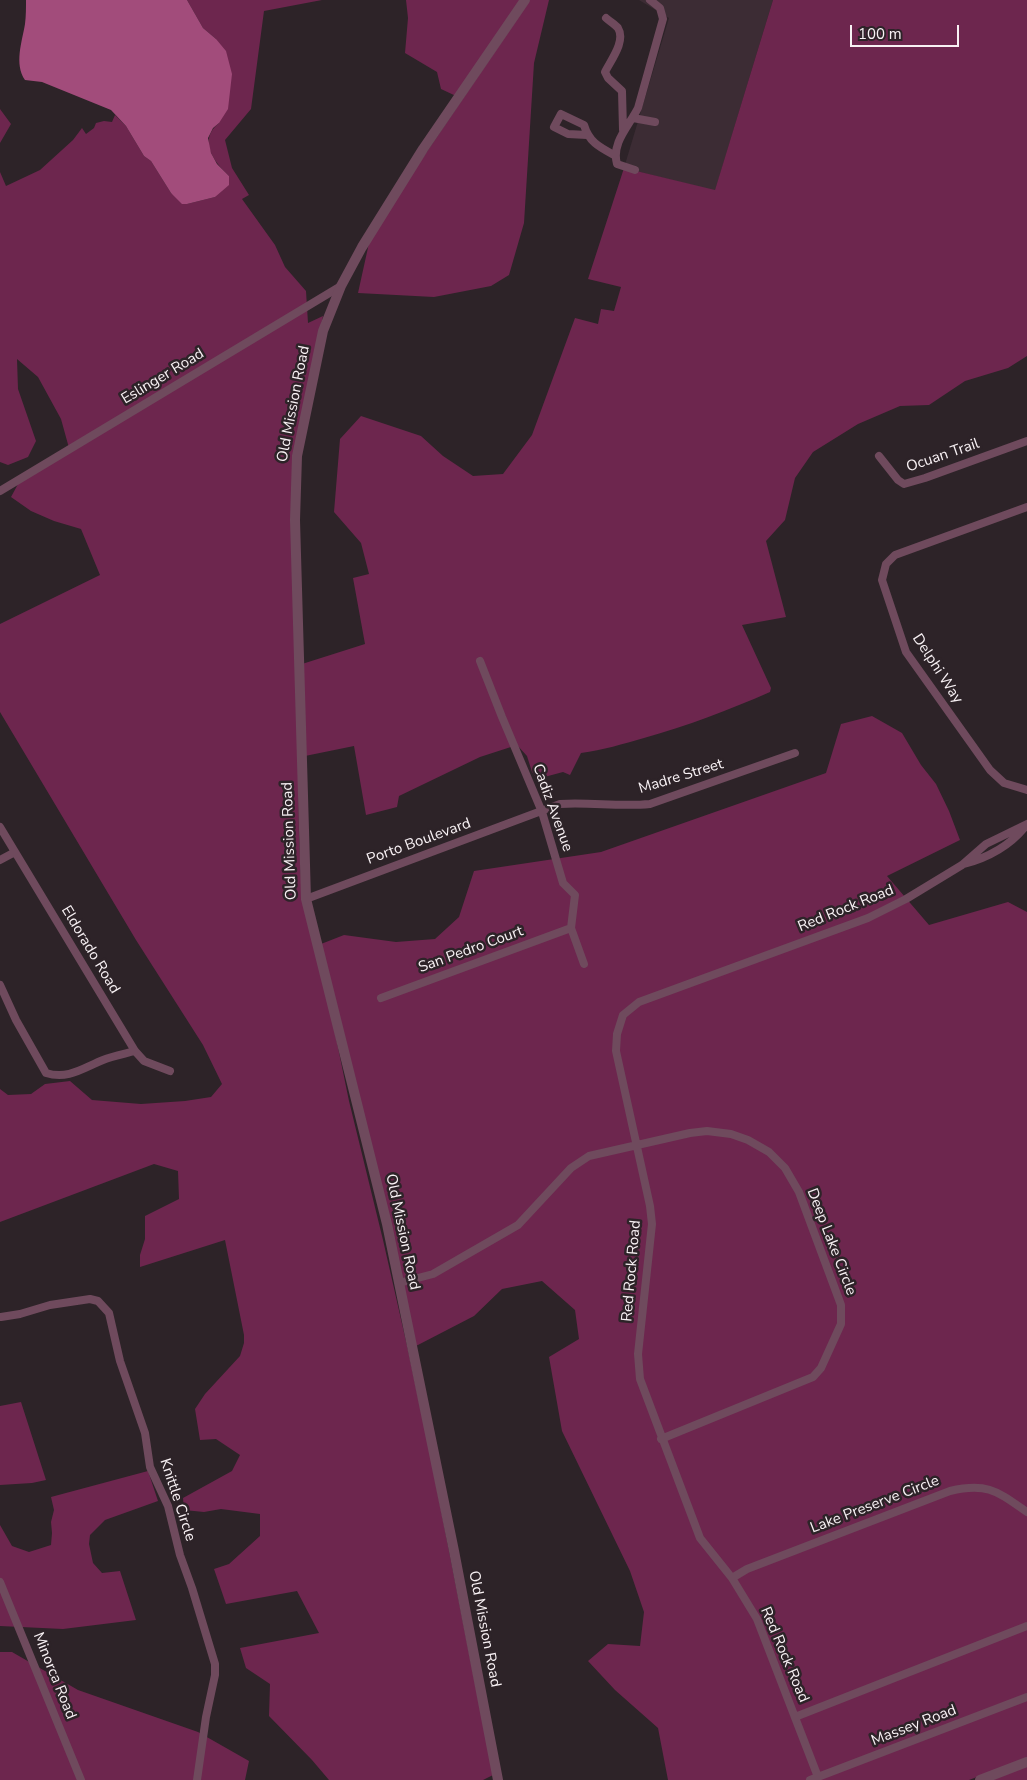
<!DOCTYPE html>
<html>
<head>
<meta charset="utf-8">
<style>
	body { margin:0 }
	#map { position:relative; width:1027px; height:1780px; overflow:hidden; background:#2d2328; font-family:"Nunito Sans",sans-serif }
	canvas { display:block }
	.scale { position:absolute; left:850px; top:25px; width:109px; height:22px; box-sizing:border-box; border:2px solid #f8f1f4; border-top:0; padding-left:6px; font-size:15px; line-height:18px; white-space:nowrap; color:#f8f1f4; -webkit-text-stroke:4px #2d2328; paint-order:stroke }
</style>
</head>
<body>
<div id="map">
<canvas width="1027" height="1780"></canvas>
<div class="scale">100 m</div>
</div>
<script>
const context = document.querySelector('canvas').getContext('2d');
context.lineJoin = 'round';
function fillPath(path, color) { context.fillStyle = color; context.fill(path, 'evenodd'); }
function strokePath(path, color, width, dash) { context.strokeStyle = color; context.lineWidth = width; context.lineCap = dash ? 'butt' : 'round'; context.setLineDash(dash || []); context.stroke(path); }
function label(font, color, halo, rows, align = 'center') {
  context.font = font + ' "Nunito Sans",sans-serif'; context.lineWidth = 5; context.setLineDash([]); context.textBaseline = 'middle'; context.strokeStyle = halo; context.fillStyle = color; for (const [text, x, y, turn = 0] of rows) {
    context.save(); context.translate(x, y); context.rotate((+turn || 0) * Math.PI / 180); context.textAlign = isNaN(turn) ? turn : align; if (halo) context.strokeText(text, 0, 0); context.fillText(text, 0, 0); context.restore();
  }
}
fillPath(new Path2D(`
	M639 0H773L715 191 624 168 669 18Z`), '#3c2c34');
fillPath(new Path2D(`
	M187 0H322L264 11 251 109 225 140 232 168 249 195 242 199 275 245 285 267 306 291 308 323 323 316 294 456 299 836 302 900 334 1028 349 1101 383 1240 408 1350 429 1449 493 1775 483 1780H329L312 1760 269 1716 270 1684 246 1668 240 1648 319 1633 297 1591 226 1604 214 1569 229 1564 260 1536V1514L221 1509 204 1512 184 1510 183 1498 232 1471 240 1455 216 1439 200 1440 195 1409 205 1394 240 1356 244 1343V1335L225 1240 140 1267V1255L145 1239V1216L179 1199 178 1171 154 1164 0 1222V1089L8 1095 31 1094 45 1084 70 1081 92 1100 141 1104 185 1101 211 1097 222 1084 203 1045 136 940 0 712V624L100 575 81 529 54 521 31 511 11 497 24 473 69 448 61 419 38 377 17 359 18 389 36 441 28 457 8 465 0 462V172L6 186 40 170 73 140 82 128 86 134 94 128 96 123 104 121 112 122 115 115 126 126 144 156 151 161 171 193 187 204 215 197 229 176C213 161 198 140 219 123L216 39 203 28Z
	M406 0H520L456 96 441 89 437 72 405 53 408 18Z
	M530 0H549L534 63 524 223 509 275 491 286 434 297 358 293 369 243 409 178Z
	M773 0H1027V356L1008 368 965 381 929 405 900 406 858 424 813 452 795 478 785 520 766 541 786 617 742 625 771 688 770 692C729 710 687 726 644 738 623 744 603 750 581 753L570 775 563 772 537 779 532 772 527 756 517 745 480 757 399 796 397 807 366 815 354 746 305 756 302 664 365 644 353 578 369 574 361 543 334 512 340 439 361 416 421 436 443 456 473 476 503 474 532 435 575 318 598 324 601 309 614 311 621 287 588 279 624 168 715 190Z
	M0 109 11 124 0 143Z
	M872 716 902 733 921 765 936 784 949 811 960 840 887 876 929 925 1008 902 1027 912V1758L969 1780H668L658 1728 615 1690 588 1661 608 1644 640 1646 644 1612 630 1571 562 1431 549 1357 579 1339 575 1310 542 1281 502 1289 474 1316 416 1346 321 944 344 935 396 942 435 939 459 917 474 871 601 852 826 773 841 724Z
	M21 1402 46 1480 32 1483 0 1485V1406Z
	M148 1471 158 1501 105 1520 90 1535 89 1544 93 1563 102 1573 120 1571 136 1620 63 1629 0 1626V1525L12 1546 29 1552 51 1545 52 1533 51 1522 54 1510 51 1497Z
	M0 1652H12L78 1690 198 1732 249 1761 245 1780H0Z
	M1027 1766V1780H992Z`), '#6d264e');
fillPath(new Path2D(`
	M26 0H187L203 28 216 39 226 51 232 74 228 109 219 123 213 128 208 138 211 153 217 164 229 176V185L215 197 187 204H182L171 193 151 161 144 156 126 126 111 110 42 82 25 80C14 64 22 42 25 24 26 16 26 8 26 0Z`), '#a24c7b');
strokePath(new Path2D(`
	M606 18C609 21 615 24 618 28 626 41 611 60 605 72L608 78 622 91 623 130
	M633 118 655 122
	M587 135 568 134 554 127 561 114 584 125C589 142 599 147 614 155
	M635 170 617 164C611 143 629 126 638 108L663 19 660 8 650 0
	M879 456 898 480 904 484 925 478 1027 441
	M0 491 341 286
	M1027 507 895 555 886 564 882 580 906 652 990 770 1004 783 1027 790
	M480 661 502 717 542 812 563 883 575 895 571 928 584 964
	M0 827 135 1051 144 1061 170 1071
	M0 860 15 852
	M964 864C986 858 1009 846 1024 828
	M306 899 560 804C590 802 620 807 650 804L795 753
	M0 985 16 1020 46 1073C68 1080 83 1068 103 1060 113 1056 124 1054 135 1051
	M381 998 571 928
	M399 1283 433 1274 518 1225 571 1168 589 1156 690 1133 707 1131 731 1134 748 1140 769 1152 785 1168 799 1192 841 1305V1324L821 1368 813 1377 661 1439
	M1 1317 20 1314 50 1305 90 1299 98 1301 109 1313 120 1361 145 1433 150 1467 168 1506 180 1555 192 1588 215 1664V1675L206 1717 197 1780
	M732 1578 747 1569 950 1491C988 1482 998 1492 1027 1512
	M0 1582 81 1780
	M795 1717 1027 1626
	M818 1777 757 1619 732 1578 700 1538 640 1379 638 1354 652 1224 650 1206 616 1051 617 1034 623 1015 639 1002 868 918 906 899 962 865 986 844 1027 824
	M810 1780 1027 1697`), '#6f4a5d', 8);
strokePath(new Path2D(`
	M498 1780 454 1551 387 1224 306 899 295 520 297 456 323 331 341 286 362 247 423 149 525 0
	M980 1780 1027 1762`), '#6f4a5d', 10);
label('15px', '#f8f1f4', '#2d2328', [
	["Eslinger Road",163,377,-31],
	["Old Mission Road",294,404,-79],
	["Ocuan Trail",943,456,-19],
	["Delphi Way",937,669,57],
	["Madre Street",681,777,-17],
	["Cadiz Avenue",552,808,70],
	["Old Mission Road",290,841,-92],
	["Porto Boulevard",419,842,-20],
	["Red Rock Road",846,909,-22],
	["Eldorado Road",90,950,59],
	["San Pedro Court",471,950,-20],
	["Old Mission Road",402,1232,78],
	["Deep Lake Circle",831,1242,69],
	["Red Rock Road",632,1271,-85],
	["Knittle Circle",177,1500,72],
	["Lake Preserve Circle",875,1505,-21],
	["Old Mission Road",484,1629,79],
	["Red Rock Road",784,1655,67],
	["Minorca Road",54,1676,68],
	["Massey Road",914,1726,-21]
]);
</script>
</body>
</html>
